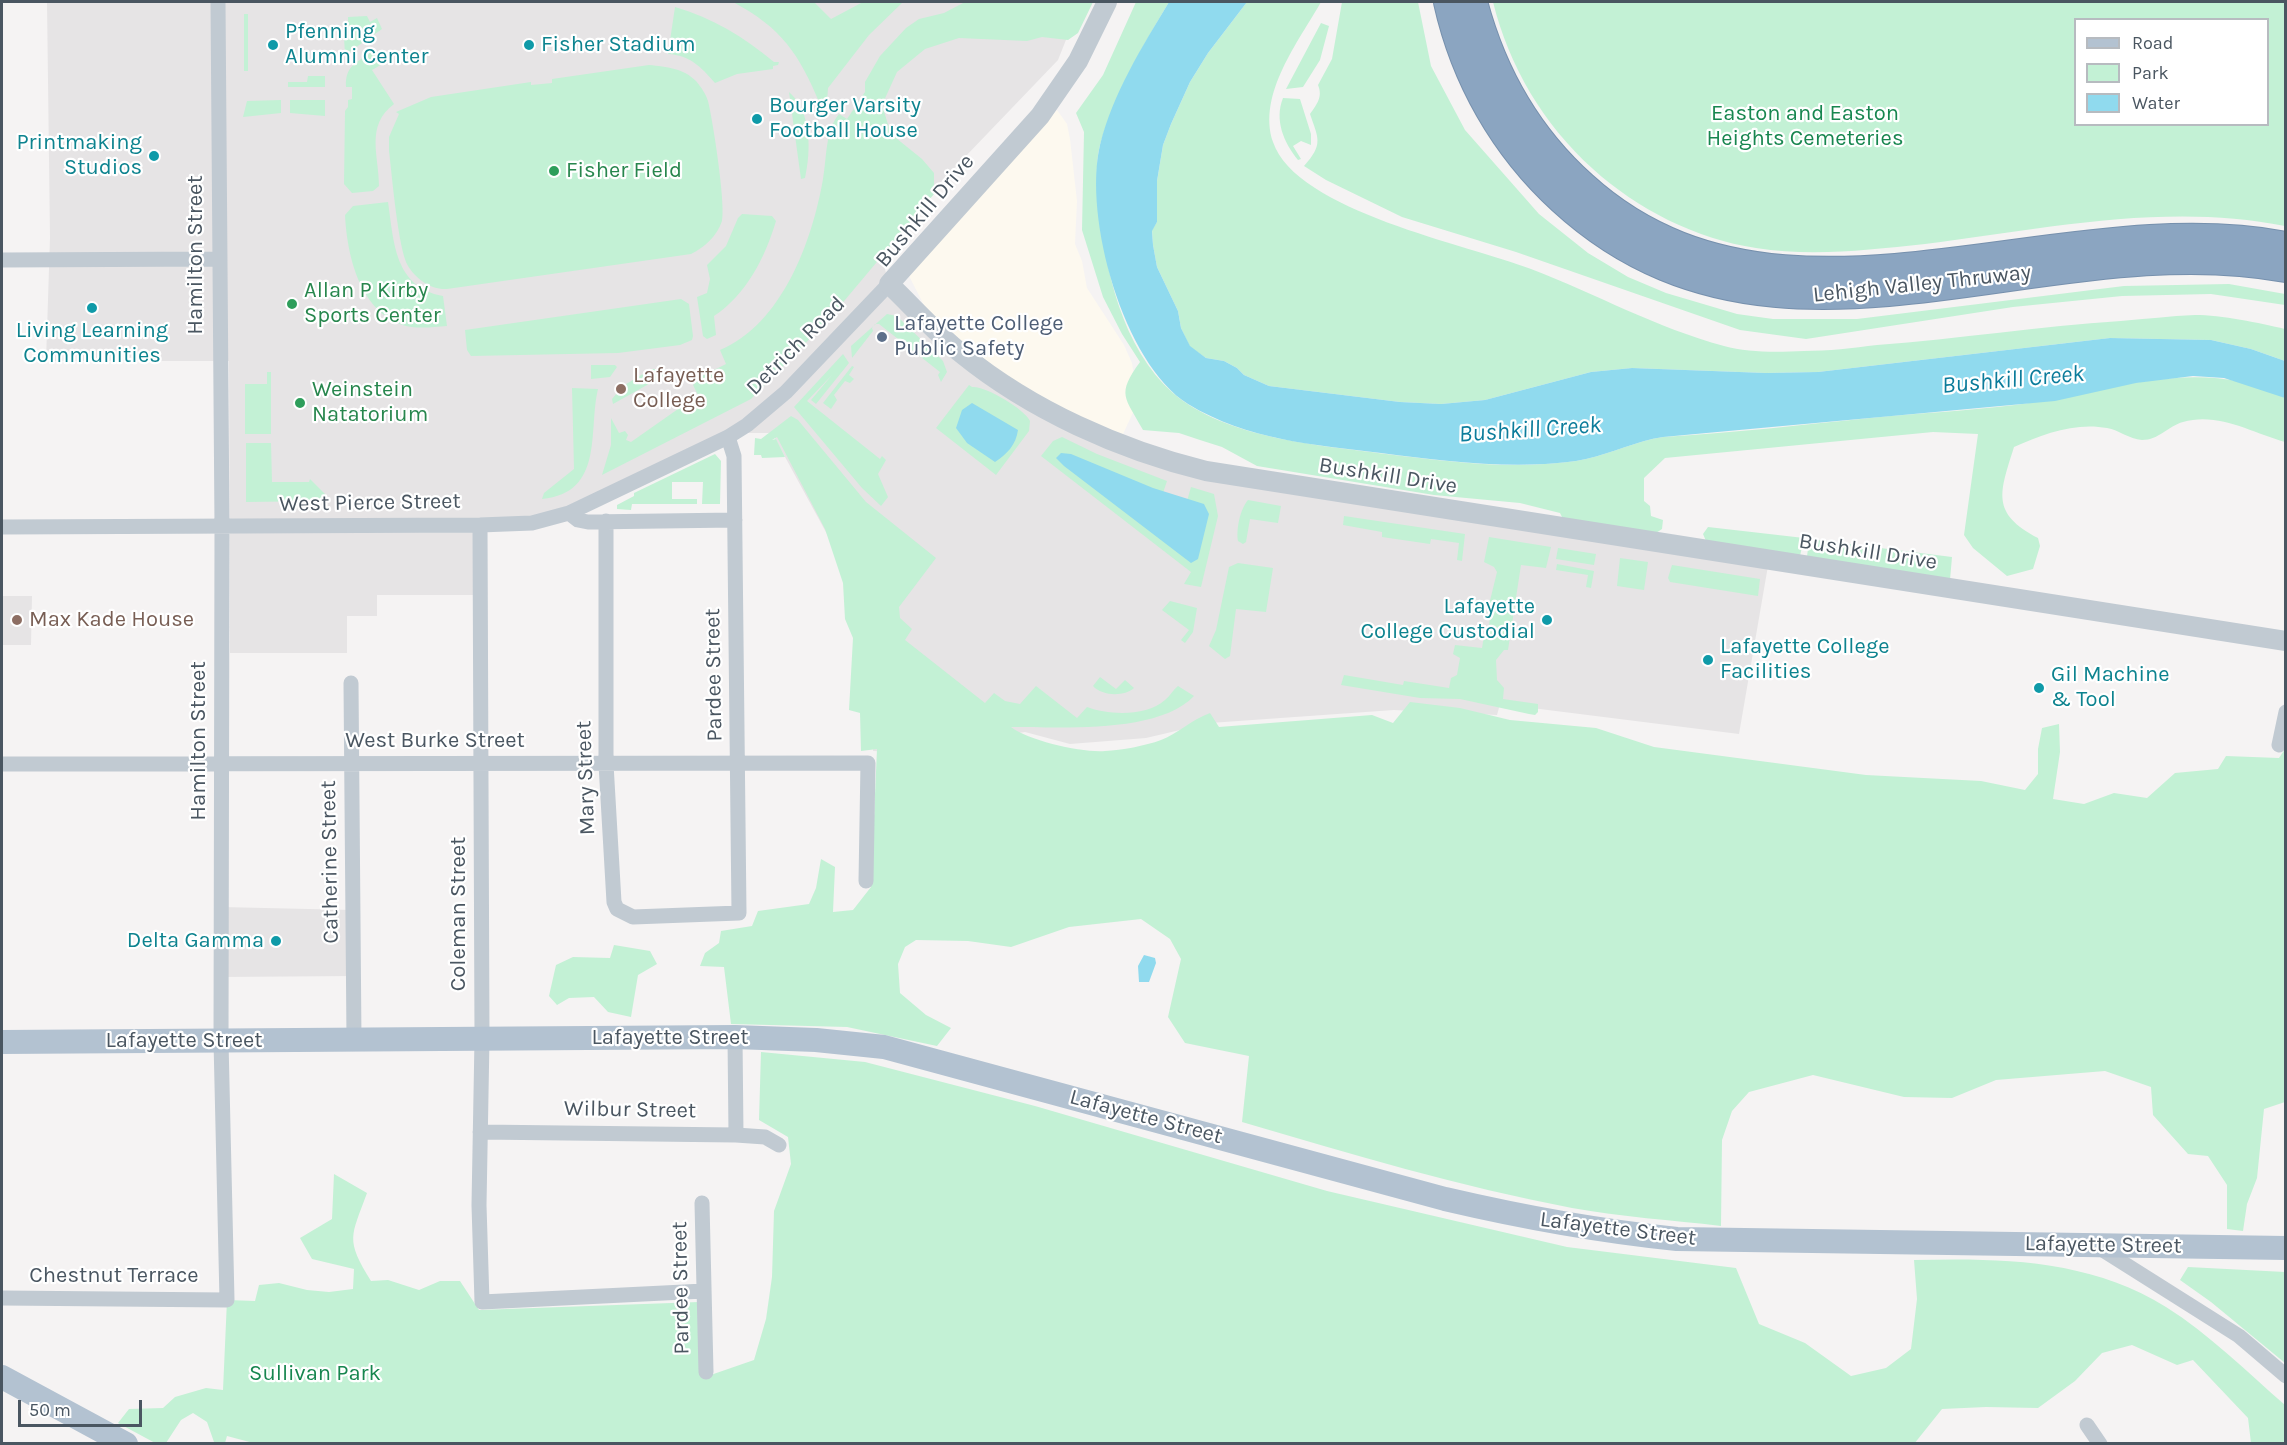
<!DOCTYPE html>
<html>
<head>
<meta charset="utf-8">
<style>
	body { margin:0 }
	#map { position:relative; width:2287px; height:1445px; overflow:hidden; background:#f5f3f3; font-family:Karla,sans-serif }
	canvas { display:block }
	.frame { position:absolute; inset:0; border:3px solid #4a5661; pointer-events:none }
	.legend { position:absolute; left:2074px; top:18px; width:195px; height:108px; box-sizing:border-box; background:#fff; border:2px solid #b7bbc0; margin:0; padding:8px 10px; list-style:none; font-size:18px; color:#4a5661 }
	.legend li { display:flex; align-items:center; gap:12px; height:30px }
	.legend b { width:30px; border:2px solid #b7bbc0 }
	.scale { position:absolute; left:18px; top:1400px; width:124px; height:27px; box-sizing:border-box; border:3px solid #4a5661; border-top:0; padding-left:8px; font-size:18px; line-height:21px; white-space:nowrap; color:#4a5661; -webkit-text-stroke:4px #fff; paint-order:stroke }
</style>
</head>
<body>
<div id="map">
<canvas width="2287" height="1445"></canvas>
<div class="frame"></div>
<ul class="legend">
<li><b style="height:8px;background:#b3c2d1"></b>Road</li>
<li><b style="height:16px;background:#c3f1d5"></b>Park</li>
<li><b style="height:16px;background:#90daee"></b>Water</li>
</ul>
<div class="scale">50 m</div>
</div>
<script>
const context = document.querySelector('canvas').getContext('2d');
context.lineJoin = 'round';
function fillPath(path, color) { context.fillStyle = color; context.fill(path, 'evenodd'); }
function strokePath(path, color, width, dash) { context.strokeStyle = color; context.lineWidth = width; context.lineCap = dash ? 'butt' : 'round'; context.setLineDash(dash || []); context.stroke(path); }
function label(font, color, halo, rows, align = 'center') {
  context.font = font + ' Karla,sans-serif'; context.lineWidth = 4.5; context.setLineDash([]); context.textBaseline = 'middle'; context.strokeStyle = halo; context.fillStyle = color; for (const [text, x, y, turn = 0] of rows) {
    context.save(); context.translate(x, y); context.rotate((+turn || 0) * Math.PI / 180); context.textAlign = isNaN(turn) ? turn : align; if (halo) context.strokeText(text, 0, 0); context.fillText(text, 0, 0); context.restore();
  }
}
fillPath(new Path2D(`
	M1057 110 1067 124 1070 139 1077 201 1075 244 1082 261 1087 288 1124 345 1132 363 1138 402 1123 434 1092 423 1013 383 928 313 908 274Z`), '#fdf9ef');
fillPath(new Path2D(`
	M47 2H1081L1058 60 941 182 880 251 889 284 991 375 1172 461 1769 560 1739 734 1500 704 1497 715 1394 710 1210 723 1146 738 1070 744 1025 732 946 744 918 753 873 751 884 628 846 569 772 433H725L559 510 536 517 475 520 474 595H377V616H347V653H230L229 361H46L50 238Z
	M2 596H32L31 645H2Z
	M221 907 353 910 354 976 221 977Z`), '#e6e4e5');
fillPath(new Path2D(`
	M733 2H814L831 19 863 2H903L869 35 828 88 827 102 820 104C799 54 782 28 733 2Z
	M965 2H1093L1078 33 1068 40 1042 37 1027 41 959 38 925 49 897 72 882 105 891 134 922 159 934 173V194L829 319 751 399 602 475 611 445V418L619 433 625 431 628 435 626 440 631 442 698 395 693 385 702 376 726 364 720 350C782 324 812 242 823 179 827 157 825 131 839 114L847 119 865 92V82L880 56 906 28 919 19 944 13Z
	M1136 2H1169C1142 47 1115 94 1100 145 1095 164 1097 186 1099 205 1105 270 1122 348 1173 393 1227 439 1319 445 1386 454 1438 460 1492 468 1545 464 1558 463 1573 462 1586 459 1613 453 1636 441 1663 437 1732 433 1801 425 1870 418 1918 413 1967 411 2015 405 2104 394 2199 353 2285 398V442C2252 433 2219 412 2183 422 2168 426 2159 440 2142 440 2129 439 2119 430 2107 428 2076 422 2042 434 2014 447 2000 492 1990 513 2038 538L2040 546 2033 569 2007 576 1973 548 1964 535 1978 434 1933 432 1665 458 1644 478V501L1650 506 1651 516 1663 520 1662 529 1656 533 1563 519 1560 513 1520 503 1434 495 1257 466 1222 447 1200 440 1179 433 1143 430C1125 397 1116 395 1140 362L1122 334 1103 297 1082 230 1084 132 1076 113 1103 75Z
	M1247 2H1321C1299 41 1257 94 1273 142 1296 211 1469 245 1531 269 1596 294 1657 328 1724 346 1748 353 1779 352 1804 351 1828 351 1853 348 1877 345 1959 339 2040 326 2121 321 2146 319 2170 316 2195 315 2221 315 2260 323 2285 329V361L2251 349 2211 340 2110 338 1818 372 1766 373 1632 368 1591 372 1485 400 1441 404 1400 402 1269 386 1244 375 1237 368 1224 361 1206 358 1190 347 1181 328 1178 311 1157 267 1153 245 1152 230 1157 222V181L1163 145 1171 124 1190 82 1208 53Z
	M1342 2H1418L1431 66 1465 130 1539 214 1588 253 1628 277 1666 293 1737 314 1773 319H1857L2124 286 2229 284 2285 294V305L2211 294 2122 296 2013 307 1806 339 1740 330 1516 252 1402 217 1326 180 1304 166C1324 144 1318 138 1310 114 1317 104 1323 97 1318 85L1332 59Z
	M1493 2H2285V226C2167 202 2042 229 1925 244 1868 250 1812 257 1756 248 1696 239 1637 209 1593 169 1543 124 1509 66 1493 2ZM2076 20H2268V124H2076Z
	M675 7C713 18 744 37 774 62H779L778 65 773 66V69L737 74 715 83C701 67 690 55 668 54Z
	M244 14H248V71H244Z
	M367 16 370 22 377 18 382 29 345 55 344 37 348 36V17Z
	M1321 23 1329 26 1320 60 1303 87 1286 89Z
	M373 51 379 61 388 54 391 59 372 70 394 104C365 126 379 155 379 186L373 191 352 193 344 184 345 111 348 107V100L352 99V87H346C345 65 357 63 373 51Z
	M649 65C667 67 683 68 696 81 701 87 706 94 708 101 713 121 726 205 722 221 717 236 705 247 691 254L447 289C431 290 416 279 408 266 398 249 392 175 389 151V137L399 114 396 112 431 97 531 82V85L552 83V79Z
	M308 76H325V87H288V82H307Z
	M789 92C812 112 811 151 805 178L801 179Z
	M1283 98 1300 99 1311 134V145L1301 141 1293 146 1301 159 1298 160C1284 143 1274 120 1283 98Z
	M281 100V113L243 117 247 101Z
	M290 100H325V116L290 113Z
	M388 202C394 242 394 287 443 296L447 326C434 327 419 329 406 326 360 313 347 256 345 215L353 206Z
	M742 214 772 216 776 221C765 258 746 295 714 316L716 335 707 339 703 336 697 297 707 293 710 279 707 265 726 246 738 218Z
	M681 299 689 304 693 336 692 340 680 345 618 353 471 356 467 350 465 330Z
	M887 314 897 316 943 361 947 372 941 382 938 375 940 372 879 324H875L872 328 873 331 852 358 851 346Z
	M843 354 849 363 816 404 811 400 832 375 807 401 880 459 882 456 886 460 878 474 888 497 881 506 862 488 794 407Z
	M591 365H615L617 367 610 377 591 379Z
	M852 366 854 367 849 375 854 379 850 383 845 381 834 395 837 400 831 409 823 403Z
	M651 369H662L665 375 613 404 612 399 623 386Z
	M267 372H271V434H245V384H267Z
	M969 385 972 387C984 385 1025 409 1030 421L1029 431 996 475 936 428Z
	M572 388 598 389C588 430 605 493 542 499L544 493 574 469Z
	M791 416 798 420 866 502 936 558 899 607 900 618 912 629 905 640 985 703 994 693 1005 701 1020 704 1036 686 1077 718 1087 707C1108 715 1146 717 1165 700 1170 696 1173 690 1178 686L1194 696C1158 734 1061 727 1011 727 1029 741 1083 753 1105 751 1122 750 1145 746 1161 740 1177 734 1191 720 1210 713L1219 727 1372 715 1393 723 1410 702 1460 708 1510 720 1596 728 1654 747 1866 775 1981 781 2025 790 2038 774V749L2042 728 2059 724 2060 752 2053 799 2084 804 2114 793 2147 798 2175 773 2218 769 2226 756 2279 758 2285 749V1102L2264 1109 2257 1178 2247 1204 2243 1231 2227 1229V1185L2208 1156 2188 1154 2153 1115 2151 1087 2105 1071 1996 1080 1952 1098 1904 1097 1813 1075 1749 1092 1732 1111 1722 1140 1721 1226C1672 1220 1621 1217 1572 1208 1461 1187 1351 1154 1242 1122L1249 1056 1185 1043 1168 1017 1181 959 1170 939 1141 919 1069 927 1011 947 968 941 916 940 905 947 898 964 900 993 926 1015 951 1028 937 1046 847 1027 731 1024 724 967 700 966 705 953 719 943 721 931 752 926 758 911 809 904 816 888 821 859 835 867 833 912 853 910 871 887 877 749 861 751 860 713 849 710 853 638 845 619 843 583 825 529 777 437 772 440 776 439 785 457 762 458 761 455H754L755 438 761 439Z
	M1062 437 1097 454 1167 481 1163 493 1187 501 1191 487 1214 494 1218 516 1201 587 1184 584 1191 572 1041 456 1053 441Z
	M246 443H271L272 482H309L310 479 326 495V501L246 502Z
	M715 454 721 461 720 504H702L703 482H672V499H697V504H632L631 510 617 509V505L634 496V493Z
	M1248 500 1281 506 1278 523 1250 519 1246 542 1243 544 1238 541C1236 530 1240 509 1248 500Z
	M1344 516 1465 534 1462 561 1457 560 1459 543 1431 539 1430 544 1382 537V532L1343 525Z
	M1708 527 1804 538 1800 556 1706 541 1703 534Z
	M1489 537 1551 547 1546 568 1521 565 1508 650H1504L1496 660 1497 680 1504 688 1503 699 1538 704V712L1535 715 1529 714 1460 699 1420 698 1341 685 1344 675 1403 685 1404 681 1449 688 1451 678 1457 675 1460 658 1453 654 1455 645 1482 648 1484 636 1488 635 1490 617 1487 613 1497 572 1494 567 1484 562Z
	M1809 539 1952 557 1950 580 1807 557Z
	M1558 548 1596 554 1594 565 1556 559Z
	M1620 558 1648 562 1644 590 1617 586Z
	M1238 563 1273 568 1266 612 1236 609 1230 656 1225 659 1209 646 1216 630 1229 567Z
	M1557 564 1594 571 1591 588 1586 587 1588 575 1556 570Z
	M1672 565 1760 579 1758 596 1670 582 1668 578Z
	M1170 601 1197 608 1193 632 1185 643 1181 640 1189 630 1162 610Z
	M1100 677 1116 689 1125 680 1134 688C1124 697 1102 696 1093 686Z
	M614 945 650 951 657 964 638 975 631 1017 608 1012 594 997 569 998 557 1005 549 996 556 965 573 957 610 958Z
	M761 1052 865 1062 1035 1106 1327 1191 1567 1247 1736 1268 1759 1324 1805 1343 1851 1376 1886 1368 1911 1349 1917 1299 1914 1260C2002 1258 2089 1259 2166 1307 2209 1334 2247 1372 2285 1405L2286 1443H2251L2248 1418 2193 1360 2177 1365 2132 1345 2102 1353 2075 1381 2038 1408 1986 1407 1942 1409 1914 1444H257L227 1436 225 1443 214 1442 207 1422 193 1413 181 1420 166 1443 157 1444 118 1423 129 1409 163 1408 175 1397 206 1388 223 1390 227 1300 255 1301 259 1285 279 1283 307 1290 329 1292 353 1289 354 1269 312 1259 300 1238 332 1219 334 1174 367 1193C351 1237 345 1239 371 1281L388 1280 419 1290 440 1281H460L479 1310 699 1302 702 1378 754 1360 766 1319 772 1277 774 1211 791 1164 788 1137 759 1120Z
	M2188 1267 2285 1272V1363L2211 1302 2180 1280Z`), '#c3f1d5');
fillPath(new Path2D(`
	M1169 2H1247L1208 53 1190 82 1171 124 1163 145 1157 181V222L1152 231 1153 245 1157 267 1178 311 1181 328 1190 346 1206 358 1224 361 1237 368 1244 375 1269 386 1400 402 1441 404 1485 400 1591 372 1632 368 1766 373 1818 372 2110 338 2211 340 2251 349 2285 361V398L2224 378 2193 376 2136 383 2055 401 1663 437C1636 441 1613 453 1586 459 1573 462 1558 463 1545 464 1490 467 1435 460 1381 453 1315 445 1247 440 1188 404 1123 363 1083 217 1100 145 1113 93 1142 47 1169 2Z
	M972 403 1018 430C1016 445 1007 454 995 462L967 443 956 428 962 410Z
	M1061 453 1071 454 1153 488 1204 504 1209 514 1198 559 1191 563 1064 466 1056 458Z
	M1144 955 1155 958 1156 963 1149 982H1139L1138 966Z`), '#90daee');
const motorway = new Path2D(`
	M1448 2C1465 78 1504 147 1562 200 1774 395 2040 222 2286 268
	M1473 2C1492 74 1527 136 1583 186 1778 363 2055 201 2286 246`);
strokePath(motorway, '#7690ad', 30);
strokePath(new Path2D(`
	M2 260 219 259
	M569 513 578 520 588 522 735 520
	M606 521V764L614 902 617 909 633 917 739 913 734 456 728 437
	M480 525 482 1039 479 1205 482 1302 704 1291
	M2 527 480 525 532 523 569 513 728 437 747 425 786 392 889 284
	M351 683 354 1040
	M2279 745 2286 712
	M2 764 868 763 866 881
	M735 1037 736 1135
	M480 1132 736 1135 765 1137 779 1145
	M702 1203 706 1372
	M2098 1247 2239 1336 2286 1376
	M2 1298 227 1300 221 1041 222 527 218 2
	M2087 1425 2100 1444`), '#c1cad2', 15);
strokePath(new Path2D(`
	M1107 2 1078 61 1040 116 889 284C913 307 936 333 962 354 1031 410 1120 450 1206 471L2286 641`), '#c1cad2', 20);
strokePath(new Path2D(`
	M2 1042 735 1037 816 1040 884 1047 1445 1199C1522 1217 1598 1231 1677 1239L2286 1248
	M2 1377 126 1444`), '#b3c2d1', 24);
strokePath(motorway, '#8ba5c1', 28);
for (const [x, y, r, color] of [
	[273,45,6,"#0f9aa8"],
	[529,45,6,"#0f9aa8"],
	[757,119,6,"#0f9aa8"],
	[154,156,6,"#0f9aa8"],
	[554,171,6,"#2e9e5b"],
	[292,304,6,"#2e9e5b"],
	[92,308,6,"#0f9aa8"],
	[882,337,6,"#5c6f8a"],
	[621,389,6,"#8d6e63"],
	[300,403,6,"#2e9e5b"],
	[17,620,6,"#8d6e63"],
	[1547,620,6,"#0f9aa8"],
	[1708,660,6,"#0f9aa8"],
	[2039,688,6,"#0f9aa8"],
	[276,941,6,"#0f9aa8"]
]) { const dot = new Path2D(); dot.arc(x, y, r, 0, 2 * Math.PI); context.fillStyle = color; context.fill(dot); strokePath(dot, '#fff', 2); }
label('22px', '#0d838f', '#fff', [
	["Pfenning",285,32],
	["Alumni Center",285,57],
	["Fisher Stadium",541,45],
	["Bourger Varsity",769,106],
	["Football House",769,131],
	["Printmaking",142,143,"right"],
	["Studios",142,168,"right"],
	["Living Learning",92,331,"center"],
	["Communities",92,356,"center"],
	["Lafayette",1535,607,"right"],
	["College Custodial",1535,632,"right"],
	["Lafayette College",1720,647],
	["Facilities",1720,672],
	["Gil Machine",2051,675],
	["& Tool",2051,700],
	["Delta Gamma",264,941,"right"]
], 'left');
label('22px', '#17864f', '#fff', [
	["Easton and Easton",1805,114],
	["Heights Cemeteries",1805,139],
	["Sullivan Park",315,1374]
]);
label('22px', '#27864d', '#fff', [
	["Fisher Field",566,171],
	["Allan P Kirby",304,291],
	["Sports Center",304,316],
	["Weinstein",312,390],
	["Natatorium",312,415]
], 'left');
label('22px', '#4a5661', '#fff', [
	["Bushkill Drive",925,211,-50],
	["Hamilton Street",196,255,-90],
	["Lehigh Valley Thruway",1922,284,-6],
	["Detrich Road",796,346,-45],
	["Bushkill Drive",1388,476,9],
	["West Pierce Street",370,503,-1],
	["Bushkill Drive",1868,552,9],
	["Pardee Street",714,675,-91],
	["Hamilton Street",199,741,-90],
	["West Burke Street",435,741],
	["Mary Street",586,778,-92],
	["Catherine Street",330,862,-91],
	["Coleman Street",459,914,-90],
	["Lafayette Street",670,1038],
	["Lafayette Street",184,1041],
	["Wilbur Street",630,1110,1],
	["Lafayette Street",1146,1117,15],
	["Lafayette Street",1618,1229,7],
	["Lafayette Street",2103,1245,1],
	["Chestnut Terrace",114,1276],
	["Pardee Street",681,1288,-91]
]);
label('22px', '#4e5e75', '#fff', [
	["Lafayette College",894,324],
	["Public Safety",894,349]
], 'left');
label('22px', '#785e54', '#fff', [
	["Lafayette",633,376],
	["College",633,401],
	["Max Kade House",29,620]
], 'left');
label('italic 24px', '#0c7c9b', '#fff', [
	["Bushkill Creek",2013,380,-5],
	["Bushkill Creek",1530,430,-4]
]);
</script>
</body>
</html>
